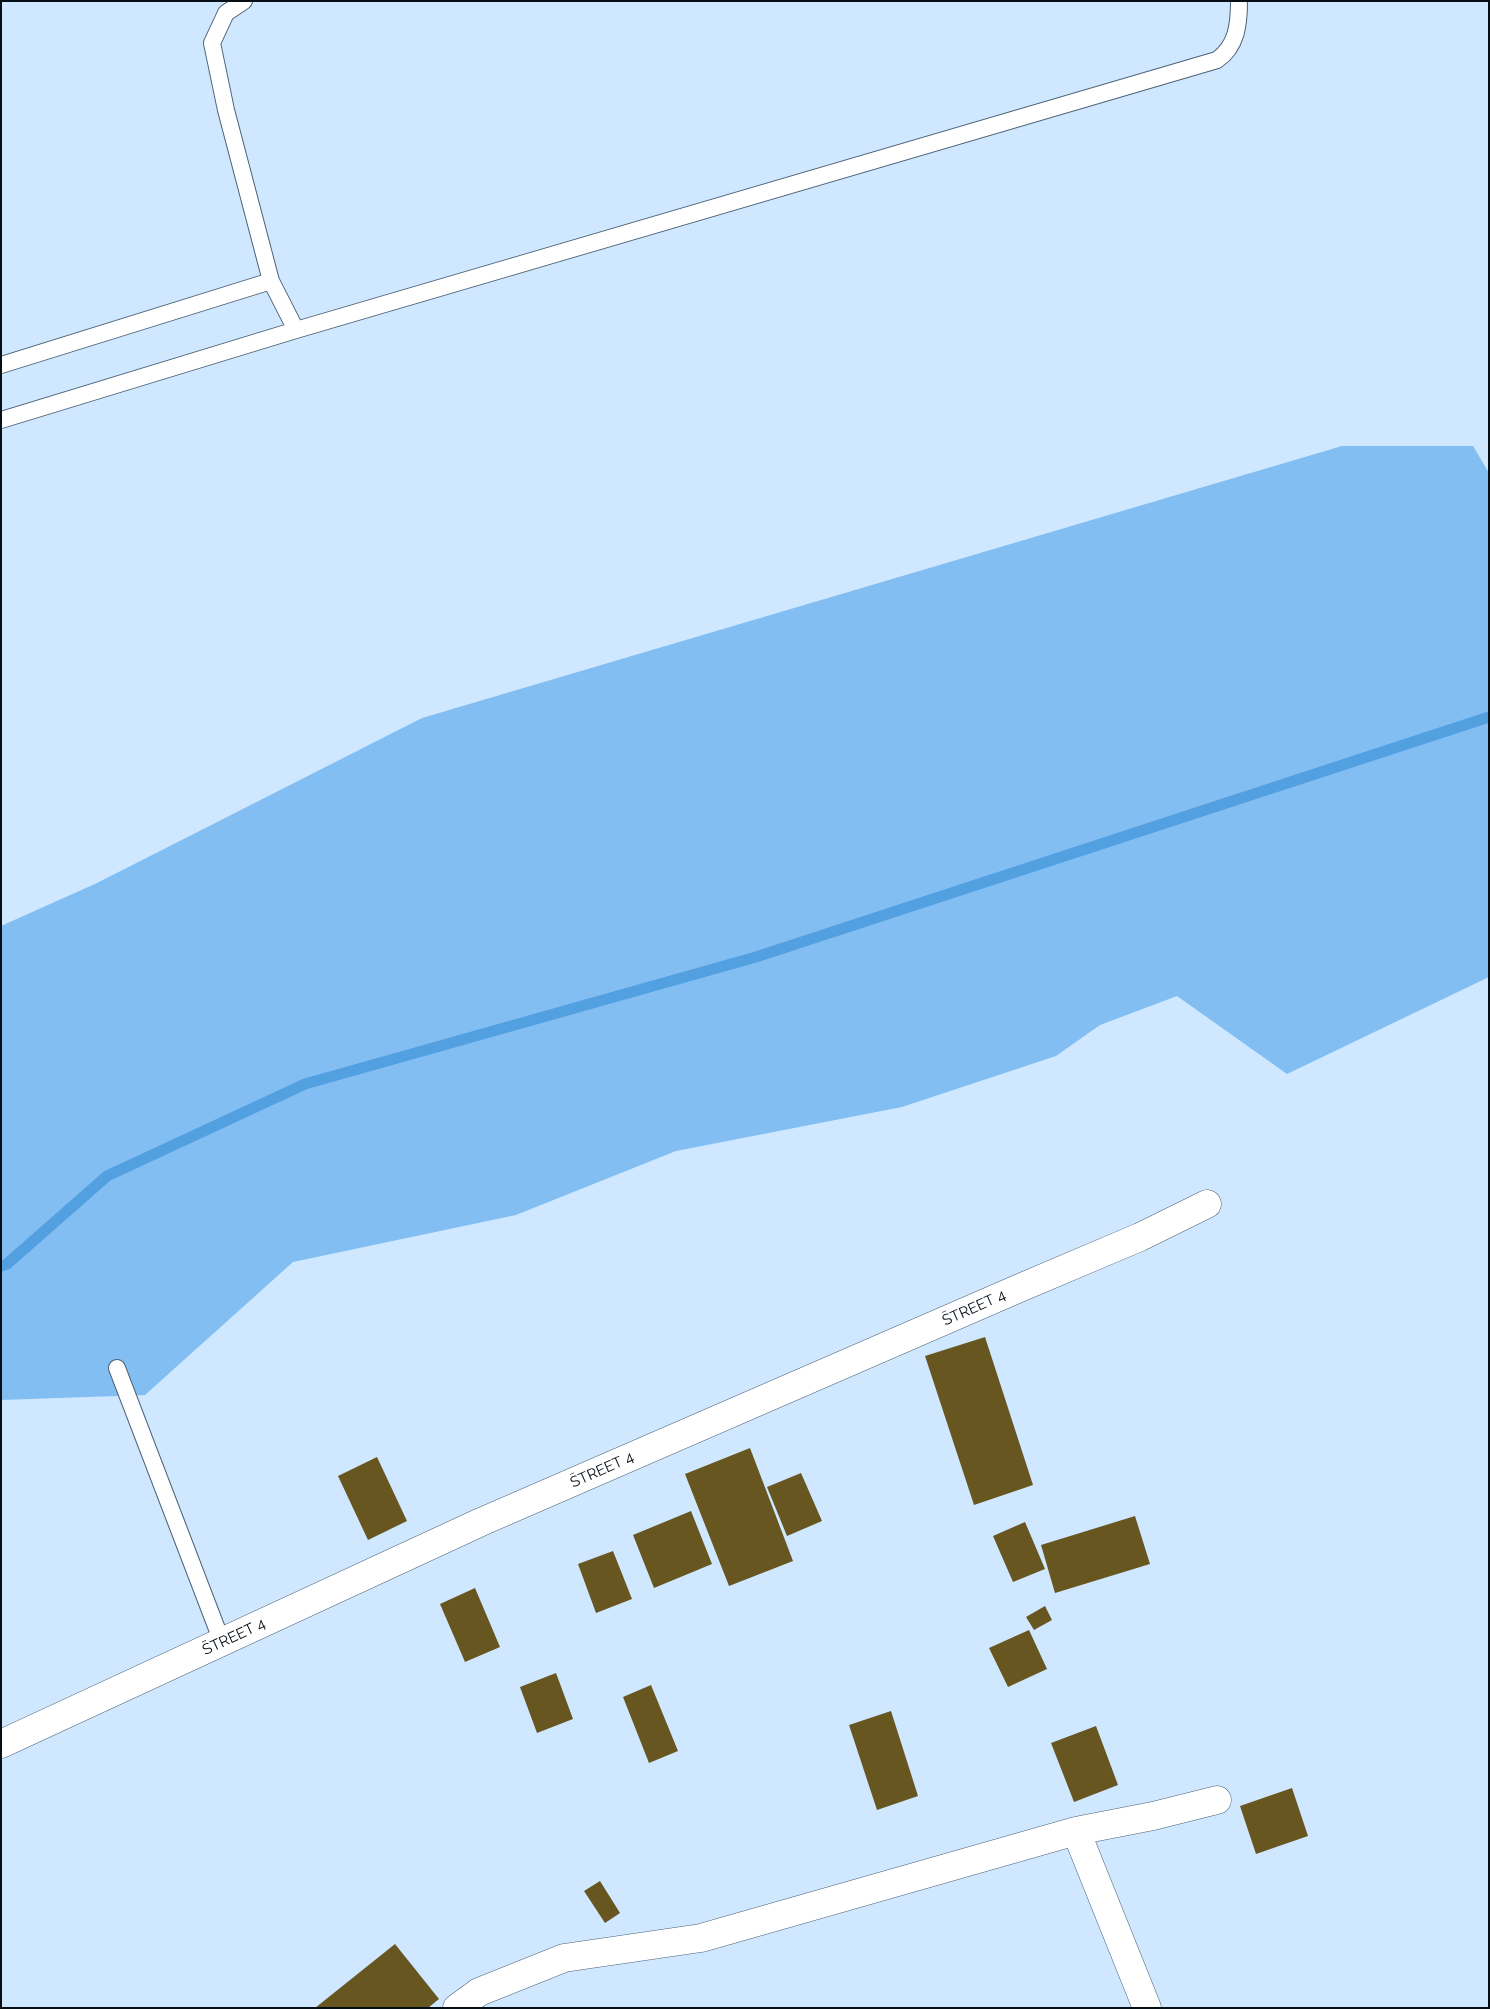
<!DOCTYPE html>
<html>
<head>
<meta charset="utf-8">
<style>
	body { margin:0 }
	#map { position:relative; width:1490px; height:2009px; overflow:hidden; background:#cfe8ff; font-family:Raleway,sans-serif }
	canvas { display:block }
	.frame { position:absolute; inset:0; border:2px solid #060e16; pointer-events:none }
</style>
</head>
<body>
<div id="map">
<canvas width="1490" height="2009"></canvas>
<div class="frame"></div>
</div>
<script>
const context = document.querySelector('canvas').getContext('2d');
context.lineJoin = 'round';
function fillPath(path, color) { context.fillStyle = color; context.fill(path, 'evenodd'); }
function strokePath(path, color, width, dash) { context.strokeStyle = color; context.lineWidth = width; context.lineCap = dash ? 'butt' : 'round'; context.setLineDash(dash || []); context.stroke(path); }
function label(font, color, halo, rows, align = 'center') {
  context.font = font + ' Raleway,sans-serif'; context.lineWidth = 5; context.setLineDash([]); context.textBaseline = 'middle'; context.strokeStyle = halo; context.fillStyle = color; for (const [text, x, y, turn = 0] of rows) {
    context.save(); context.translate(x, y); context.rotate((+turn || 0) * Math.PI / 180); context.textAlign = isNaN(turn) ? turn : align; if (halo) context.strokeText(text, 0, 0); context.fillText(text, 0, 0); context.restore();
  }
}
fillPath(new Path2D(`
	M1342 446H1473L1489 473V977L1287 1074 1177 996 1100 1025 1056 1056 902 1107 676 1151 516 1215 293 1262 145 1395 1 1400V926L97 883 422 718Z`), '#83bef3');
strokePath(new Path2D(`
	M1 1266 7 1264 107 1176 305 1084 756 957 1489 717`), '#53a0e1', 11);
fillPath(new Path2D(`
	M985 1337 1033 1485 974 1505 925 1356Z
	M750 1448 793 1561 729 1586 685 1474Z
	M377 1457 407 1521 368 1540 338 1476Z
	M801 1473 822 1521 787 1536 767 1487Z
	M691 1511 712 1564 654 1588 633 1535Z
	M1135 1516 1150 1564 1055 1593 1041 1545Z
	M1025 1522 1045 1569 1013 1582 993 1536Z
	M613 1551 632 1599 596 1613 578 1564Z
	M475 1588 500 1647 465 1662 440 1604Z
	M1045 1606 1052 1620 1034 1630 1026 1617Z
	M1029 1630 1047 1669 1008 1687 989 1648Z
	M556 1673 573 1719 537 1733 520 1687Z
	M651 1685 678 1751 649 1763 623 1697Z
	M891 1711 918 1796 877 1810 849 1725Z
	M1096 1726 1118 1785 1074 1802 1051 1743Z
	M1292 1788 1308 1836 1256 1854 1240 1806Z
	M600 1881 620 1913 605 1923 584 1891Z
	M395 1944 439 1999 428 2008H315Z`), '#685621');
const lane = new Path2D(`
	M244 1 226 13 212 43 226 110 271 281 296 330
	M1 365 271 281
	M1 420 296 330 1217 60C1237 46 1239 24 1239 1
	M117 1368 222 1642`);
const street = new Path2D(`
	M1 1744 481 1522 1022 1287 1140 1237 1207 1204
	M1076 1831 1147 2008
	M457 2008 479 1992 564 1958 701 1938 1076 1831 1153 1816 1217 1800`);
strokePath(lane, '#4c6276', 18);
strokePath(street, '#4c6276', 29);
strokePath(lane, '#fff', 16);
strokePath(street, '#fff', 28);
label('15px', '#060e16', '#fff', [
	["S̄TREET 4",974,1308,-24],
	["S̄TREET 4",602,1470,-24],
	["S̄TREET 4",234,1637,-25]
]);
</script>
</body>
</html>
